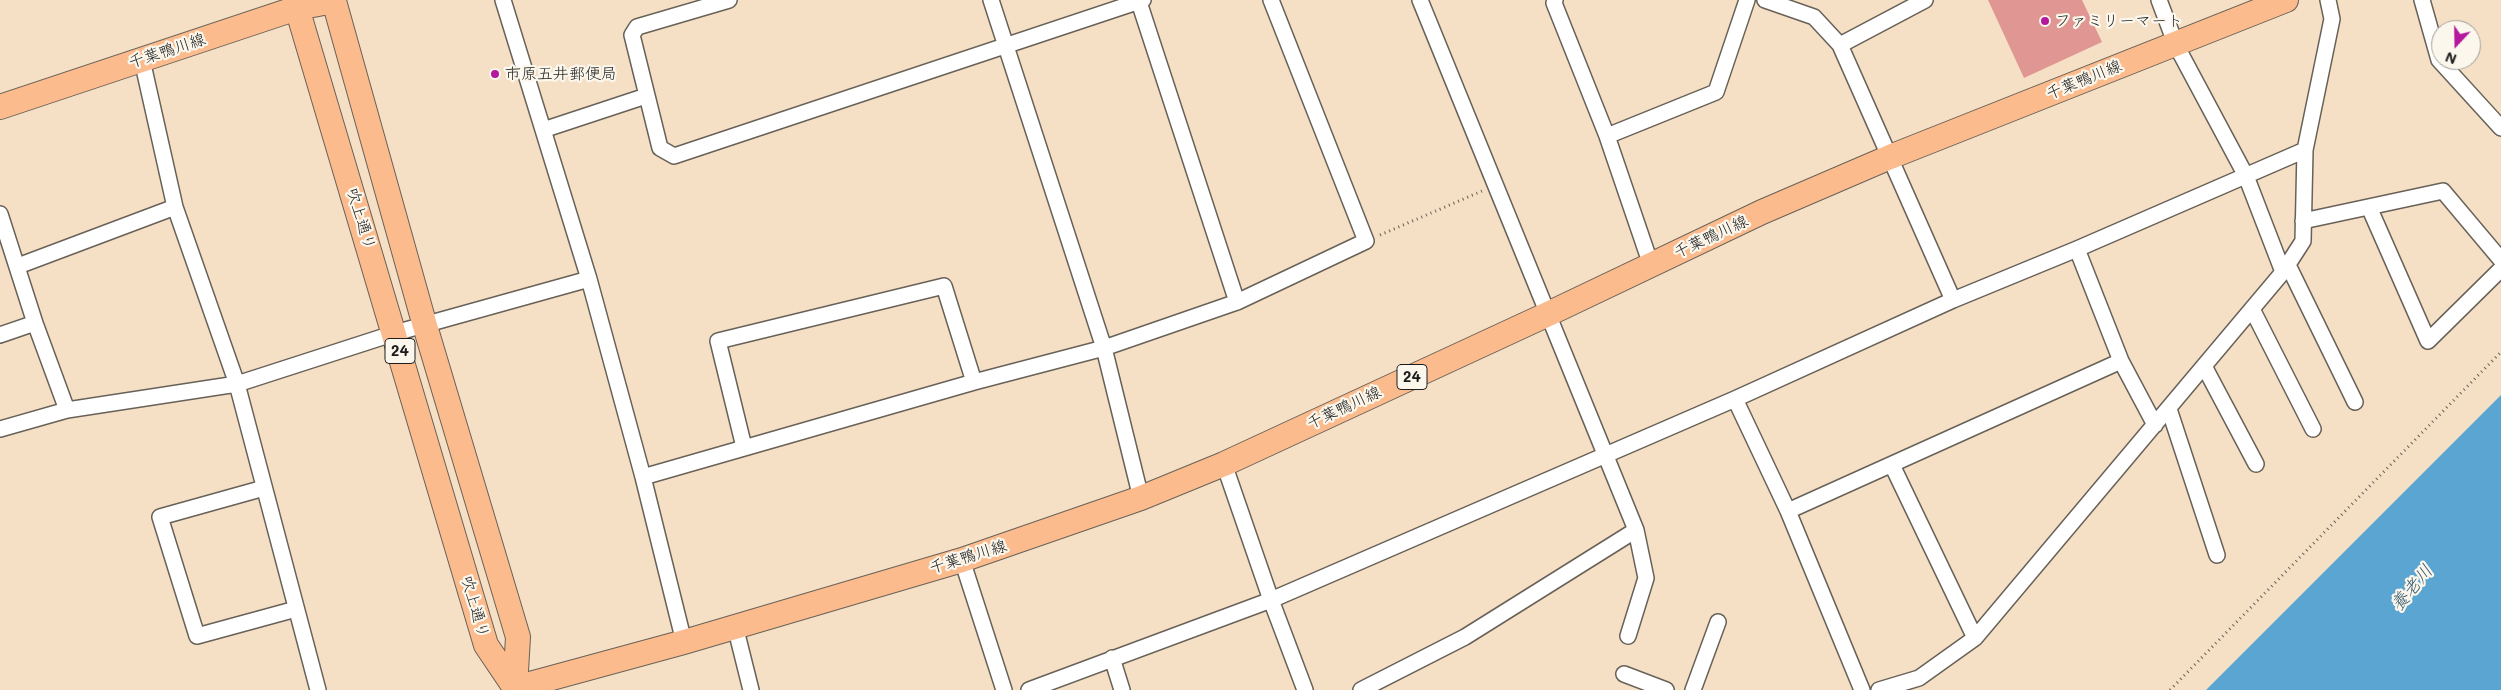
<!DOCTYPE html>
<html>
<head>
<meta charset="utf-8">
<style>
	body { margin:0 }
	#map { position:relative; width:2501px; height:690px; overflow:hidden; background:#f5e0c6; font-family:Mali,sans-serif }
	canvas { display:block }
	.north { position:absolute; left:2431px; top:20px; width:50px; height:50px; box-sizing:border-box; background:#fbf7ec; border:1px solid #a29f99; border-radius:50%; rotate:201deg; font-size:14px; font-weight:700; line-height:20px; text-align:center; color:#1c1c1c }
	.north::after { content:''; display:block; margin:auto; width:18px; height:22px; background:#b5179e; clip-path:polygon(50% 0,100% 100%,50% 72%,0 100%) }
</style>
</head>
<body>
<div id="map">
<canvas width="2501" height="690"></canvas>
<div class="north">N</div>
</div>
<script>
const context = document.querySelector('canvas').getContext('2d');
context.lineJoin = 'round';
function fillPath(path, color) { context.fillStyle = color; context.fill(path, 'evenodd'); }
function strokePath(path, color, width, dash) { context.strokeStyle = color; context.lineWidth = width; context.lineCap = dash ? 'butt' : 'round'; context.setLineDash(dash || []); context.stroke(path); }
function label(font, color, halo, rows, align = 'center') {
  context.font = font + ' Mali,"Klee One",sans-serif'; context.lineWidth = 4.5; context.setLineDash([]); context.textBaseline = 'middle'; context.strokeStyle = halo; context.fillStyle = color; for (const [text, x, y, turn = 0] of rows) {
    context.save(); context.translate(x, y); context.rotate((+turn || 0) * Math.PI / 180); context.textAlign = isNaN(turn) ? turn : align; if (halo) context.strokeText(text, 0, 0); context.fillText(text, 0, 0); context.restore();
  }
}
fillPath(new Path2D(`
	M2501 395V690H2206Z`), '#5ba5d3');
fillPath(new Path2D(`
	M1988 0H2082L2102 42 2024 78Z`), '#e09693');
const street = new Path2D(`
	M503 0 589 279 643 477 684 642
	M729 0 637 27 632 35 660 148 674 156 1143 0
	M991 0 1104 348 1141 498
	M1420 0 1636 530 1646 578 1628 636
	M1555 0 1554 3 1607 136 1651 265
	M1765 0 1814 17 1840 45 1953 300
	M2159 0 2176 45 2246 176 2283 272
	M2422 0 2439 60 2501 128
	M1139 2 1237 302
	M1840 45 1925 0
	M142 60 175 207 237 384 318 690
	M543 130 646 96
	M1607 136 1716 92 1747 0
	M2369 207 2428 341 2501 269
	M0 214 35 323 67 410
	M2303 221 2443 191 2501 260
	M2077 249 2121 361 2155 425
	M2288 265 2355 402
	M18 266 175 207
	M2252 309 2313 429
	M0 335 35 323
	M2204 366 2256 464
	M1735 399 1788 511 1862 690
	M2169 409 2217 555
	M0 429 67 410 237 384 395 333 589 279
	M744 447 718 341 944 286 974 382
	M1224 464 1271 600 1305 690
	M1892 465 1975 638
	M643 477 974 382 1104 348 1237 302 1366 241 1271 0
	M264 488 160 517 197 636 296 609
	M1788 511 2121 361
	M962 560 1004 690
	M735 626 751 690
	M1112 658 1122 690
	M1624 674 1666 690
	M1029 690 1271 600 1735 399 1953 300 2077 249 2305 150
	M1361 690 1465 637 1636 530
	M1693 690 1718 622
	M1879 690 1919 678 1975 638 2283 272 2303 241 2305 150 2332 19 2328 0`);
const primary = new Path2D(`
	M297 8 486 645 515 688
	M0 107 297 8 334 1 425 326 518 637 515 688
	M515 688 684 642 962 560 1141 498 1224 464 1546 315 1762 212 1890 157 2286 0`);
strokePath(street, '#686158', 18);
strokePath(primary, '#686158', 26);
strokePath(new Path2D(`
	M1380 235 1482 191
	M2170 690 2501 352`), '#686158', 3, [1, 4]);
strokePath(street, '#fff', 15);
strokePath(primary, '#fbbb8d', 24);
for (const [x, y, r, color] of [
	[2045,21,5,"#b5179e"],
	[495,74,5,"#b5179e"]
]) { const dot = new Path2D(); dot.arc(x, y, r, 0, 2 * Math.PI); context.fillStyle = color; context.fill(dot); strokePath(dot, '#fbf7ec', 2); }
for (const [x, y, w] of [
	[400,351,30],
	[1412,377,30]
]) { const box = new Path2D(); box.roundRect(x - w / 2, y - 12.5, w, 25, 4); context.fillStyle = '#fbf7ec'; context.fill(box); strokePath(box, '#1c1c1c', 1); }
label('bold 15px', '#1c1c1c', null, [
	["24",400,351],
	["24",1412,377]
]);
label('16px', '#1c1c1c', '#fbf7ec', [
	["ファミリーマート",2055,21],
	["市原五井郵便局",505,74]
], 'left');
label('16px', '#1c1c1c', '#fbf7ec', [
	["千葉鴨川線",167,51,-18],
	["千葉鴨川線",2084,80,-22],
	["吹上通り",361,219,73],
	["千葉鴨川線",1711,237,-25],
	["千葉鴨川線",1344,408,-25],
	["千葉鴨川線",968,557,-17],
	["吹上通り",475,607,74]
]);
label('italic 18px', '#385a6e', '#fbf7ec', [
	["養老川",2412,588,-50]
]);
</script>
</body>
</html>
